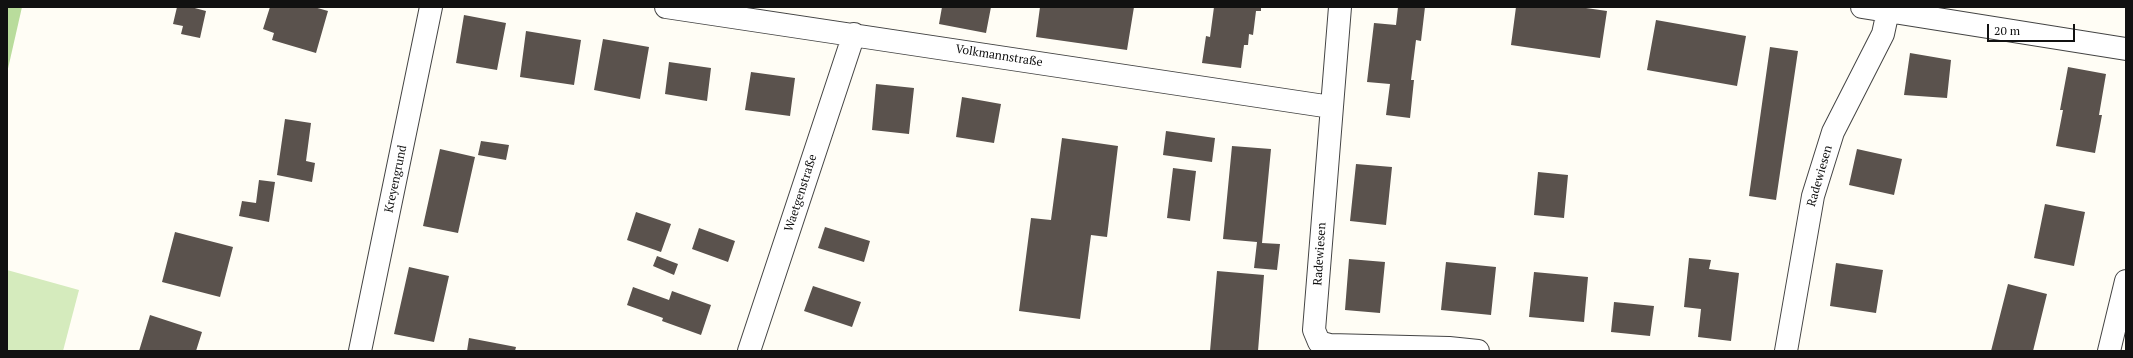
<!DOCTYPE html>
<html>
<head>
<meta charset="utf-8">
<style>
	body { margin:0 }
	#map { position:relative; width:2133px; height:358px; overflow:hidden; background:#fffdf5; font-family:"PT Serif",serif }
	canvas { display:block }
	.frame { position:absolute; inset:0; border:8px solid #111; pointer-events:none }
	.scale { position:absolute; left:1987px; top:24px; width:88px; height:18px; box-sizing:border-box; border:2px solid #111; border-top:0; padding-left:5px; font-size:12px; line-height:14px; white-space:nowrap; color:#111; -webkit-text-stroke:3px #fff; paint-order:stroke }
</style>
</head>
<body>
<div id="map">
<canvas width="2133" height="358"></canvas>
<div class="frame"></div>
<div class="scale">20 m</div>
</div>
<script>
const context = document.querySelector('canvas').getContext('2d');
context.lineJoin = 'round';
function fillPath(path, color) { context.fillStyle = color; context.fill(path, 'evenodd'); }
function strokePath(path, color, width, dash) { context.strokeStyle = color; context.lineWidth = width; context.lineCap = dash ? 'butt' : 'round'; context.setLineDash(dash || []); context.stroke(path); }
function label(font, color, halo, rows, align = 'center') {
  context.font = font + ' "PT Serif",serif'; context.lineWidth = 4; context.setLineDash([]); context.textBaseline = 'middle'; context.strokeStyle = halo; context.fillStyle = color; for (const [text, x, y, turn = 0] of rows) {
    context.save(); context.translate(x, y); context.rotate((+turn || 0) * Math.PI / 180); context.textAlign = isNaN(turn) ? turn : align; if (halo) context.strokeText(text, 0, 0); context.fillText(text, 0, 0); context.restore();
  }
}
fillPath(new Path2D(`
	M7 270 79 290 63 351H7Z`), '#d5ebbd');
fillPath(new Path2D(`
	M7 7H22L7 73Z`), '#b9dc9c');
fillPath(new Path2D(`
	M177 7H191L206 11 200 38 181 34 183 26 173 24Z
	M270 7H314L328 11 316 53 272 40 274 33 263 29Z
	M942 7H991L986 33 939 24Z
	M1040 7H1134L1127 50 1036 37Z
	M1214 7H1261V11H1256L1253 35 1249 34 1248 45H1244L1241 68 1202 63 1206 36 1210 37Z
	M1398 7H1425L1421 41 1416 40 1411 80H1414L1410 118 1386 115 1390 84 1367 82 1374 23 1396 25Z
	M1516 7H1579L1607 11 1600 58 1511 45Z
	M464 15 506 23 497 70 456 63Z
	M1656 20 1746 36 1737 86 1647 70Z
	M526 31 581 40 574 85 520 77Z
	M603 39 649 47 640 99 594 90Z
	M1770 47 1798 51 1776 200 1749 196Z
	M1910 53 1951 60 1947 98 1904 95Z
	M669 62 711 68 707 101 665 94Z
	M2068 67 2106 74 2099 115H2102L2095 153 2056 146 2063 110H2060Z
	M751 72 795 78 790 116 745 110Z
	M876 84 914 88 909 134 872 130Z
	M962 97 1001 104 994 143 956 137Z
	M285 119 311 123 306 161 315 163 312 182 277 175Z
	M1166 131 1215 138 1212 162 1163 155Z
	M1062 138 1118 146 1107 237 1091 235 1080 319 1019 311 1031 218 1051 220Z
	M481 141 509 145 506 160 478 155Z
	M1232 146 1271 149 1262 243 1280 244 1277 270 1254 268 1257 242 1223 239Z
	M440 149 475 157 458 233 423 226Z
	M1857 149 1902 159 1894 195 1849 185Z
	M1356 164 1392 167 1386 225 1350 221Z
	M1173 168 1196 171 1190 221 1167 218Z
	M1538 172 1568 175 1564 218 1534 215Z
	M259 180 275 182 269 222 239 216 242 201 256 203Z
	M2045 204 2085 212 2074 266 2034 258Z
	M636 212 671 224 661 252 627 240Z
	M825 227 870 241 864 262 818 248Z
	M699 228 735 241 728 262 692 249Z
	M175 232 233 247 220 297 162 282Z
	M657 256 678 264 674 275 653 266Z
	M1689 258 1711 260 1709 269 1739 273 1731 341 1698 337 1701 309 1684 307Z
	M1349 259 1385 262 1380 313 1345 310Z
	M1446 262 1496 267 1491 315 1441 310Z
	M1836 263 1883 270 1876 313 1830 306Z
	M409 267 449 276 434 342 394 334Z
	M1217 271 1264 275 1258 351H1210Z
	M1534 272 1588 277 1584 322 1529 317Z
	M2008 284 2047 294 2033 351H1991Z
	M813 286 861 302 852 327 804 311Z
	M633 287 669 300 672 291 711 305 701 335 662 321 663 318 627 305Z
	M1614 302 1654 306 1650 336 1611 332Z
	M150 315 202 332 196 351H139Z
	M469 338 516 347 515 351H467Z`), '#5a524d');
const street = new Path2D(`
	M666 7 1331 107
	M1340 7 1314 330 1319 342 1330 345 1449 348 1478 351
	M1862 7 2126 49
	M360 351 431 7
	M749 351 854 34
	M1786 351 1813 196 1833 132 1883 34 1888 11
	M2109 351 2126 281`);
strokePath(street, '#444', 24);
strokePath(street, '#fff', 22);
label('12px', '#111', '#fff', [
	["Volkmannstraße",999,56,9],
	["Radewiesen",1820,176,-74],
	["Kreyengrund",396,179,-78],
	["Waetgenstraße",801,193,-72],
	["Radewiesen",1320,254,-86]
]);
</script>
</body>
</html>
